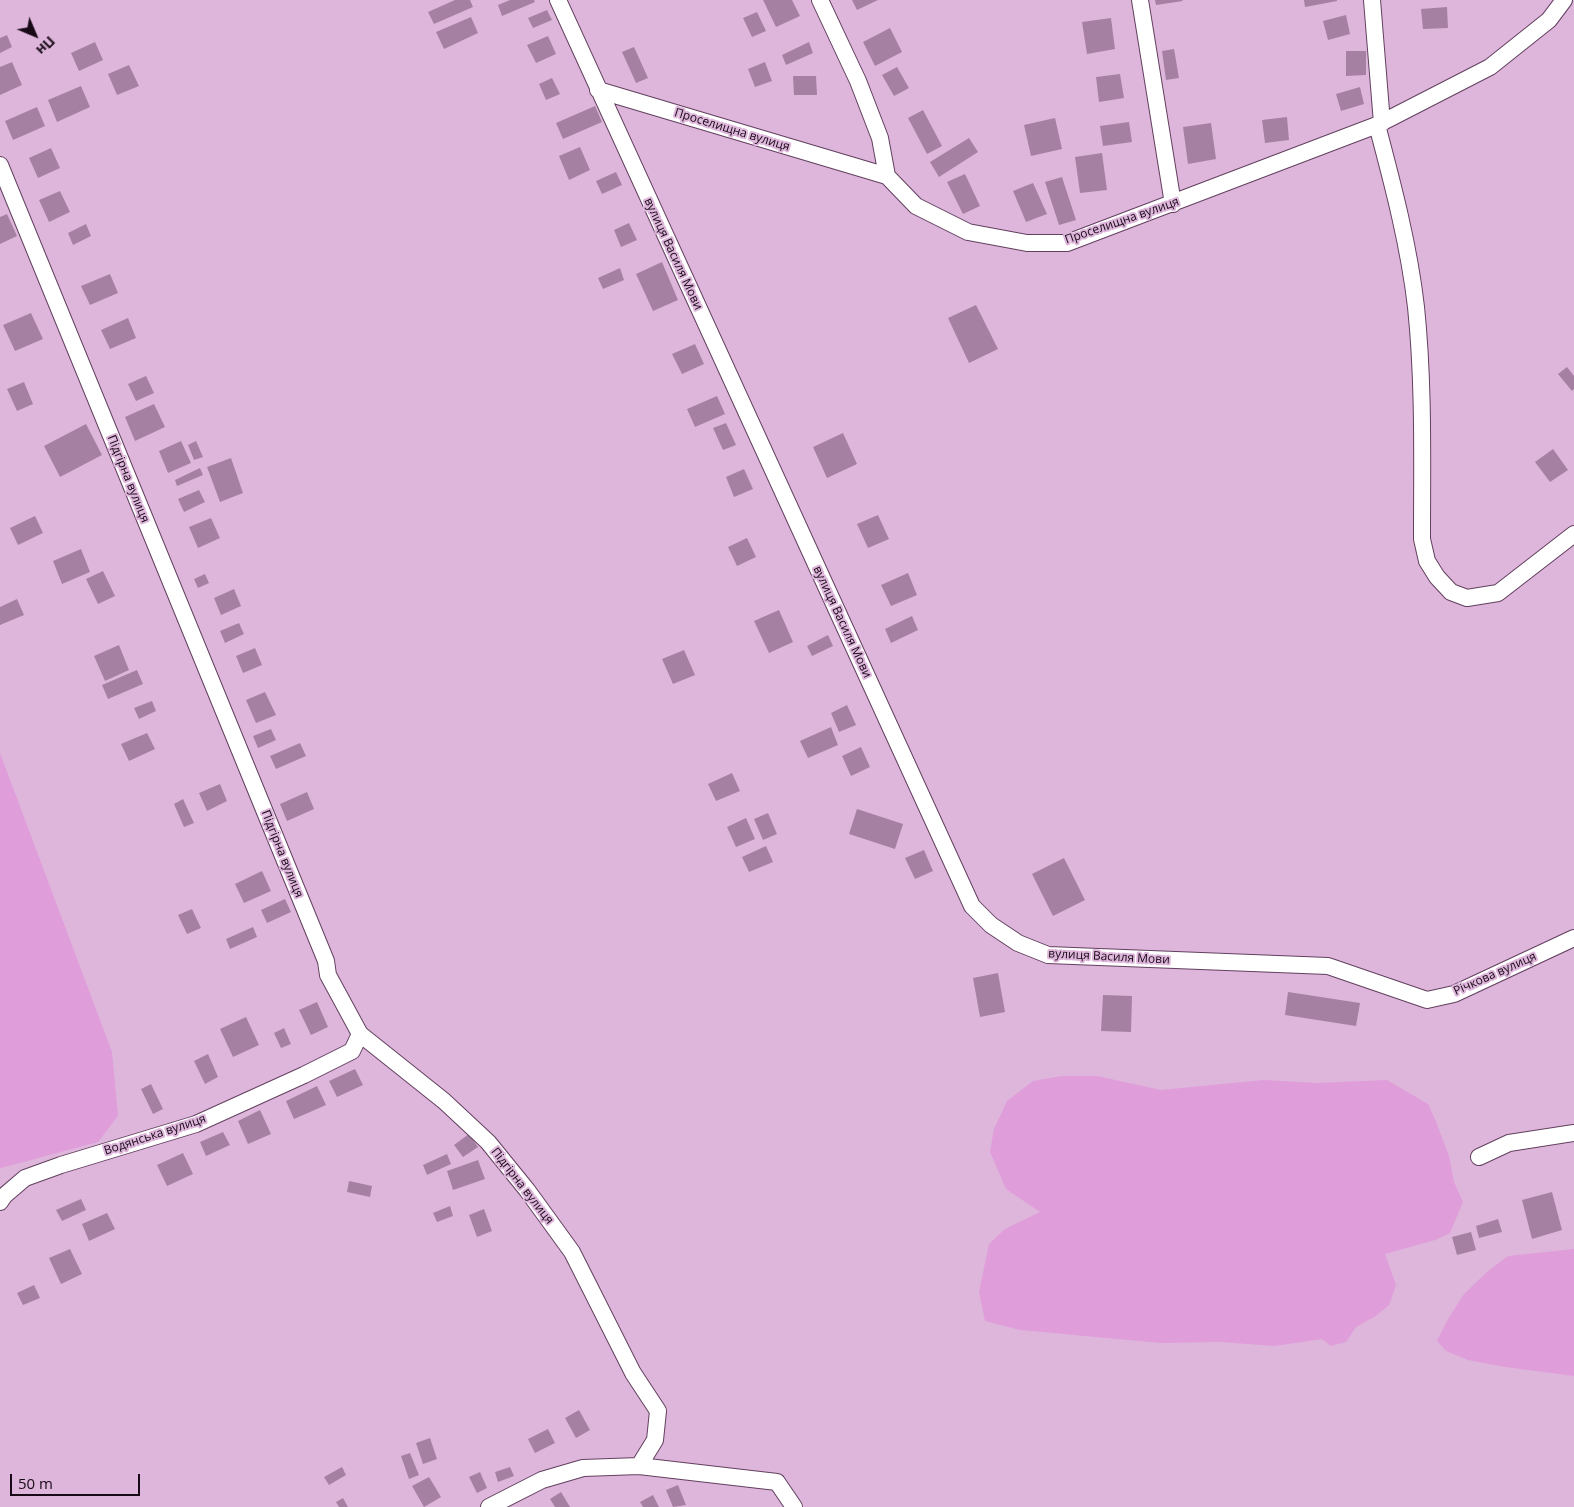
<!DOCTYPE html>
<html>
<head>
<meta charset="utf-8">
<style>
	body { margin:0 }
	#map { position:relative; width:1574px; height:1507px; overflow:hidden; background:#deb6db; font-family:"Open Sans",sans-serif }
	canvas { display:block }
	.north { position:absolute; left:10px; top:10px; width:50px; height:50px; -webkit-text-stroke:4px #deb6db; paint-order:stroke; rotate:135deg; font-size:14px; font-weight:700; line-height:20px; text-align:center; color:#170916 }
	.north::after { content:''; display:block; margin:auto; width:18px; height:22px; background:#170916; clip-path:polygon(50% 0,100% 100%,50% 72%,0 100%) }
	.scale { position:absolute; left:10px; top:1474px; width:130px; height:22px; box-sizing:border-box; border:2px solid #170916; border-top:0; padding-left:6px; font-size:15px; line-height:18px; white-space:nowrap; color:#170916; -webkit-text-stroke:4px #deb6db; paint-order:stroke }
</style>
</head>
<body>
<div id="map">
<canvas width="1574" height="1507"></canvas>
<div class="north">Пн</div>
<div class="scale">50 m</div>
</div>
<script>
const context = document.querySelector('canvas').getContext('2d');
context.lineJoin = 'round';
function fillPath(path, color) { context.fillStyle = color; context.fill(path, 'evenodd'); }
function strokePath(path, color, width, dash) { context.strokeStyle = color; context.lineWidth = width; context.lineCap = dash ? 'butt' : 'round'; context.setLineDash(dash || []); context.stroke(path); }
function label(font, color, halo, rows, align = 'center') {
  context.font = font + ' "Open Sans",sans-serif'; context.lineWidth = 4; context.setLineDash([]); context.textBaseline = 'middle'; context.strokeStyle = halo; context.fillStyle = color; for (const [text, x, y, turn = 0] of rows) {
    context.save(); context.translate(x, y); context.rotate((+turn || 0) * Math.PI / 180); context.textAlign = isNaN(turn) ? turn : align; if (halo) context.strokeText(text, 0, 0); context.fillText(text, 0, 0); context.restore();
  }
}
fillPath(new Path2D(`
	M0 753 112 1052 118 1116 98 1142 1 1168H0Z
	M1062 1076H1097L1161 1090 1264 1080 1317 1083 1387 1080 1428 1104 1435 1119 1449 1156 1454 1182 1463 1202 1450 1233 1435 1240 1385 1254 1396 1285 1389 1305 1376 1316 1356 1327 1346 1342 1331 1346 1322 1339 1275 1346 1220 1342 1161 1343 1020 1330 985 1321 979 1292 989 1244 1005 1229 1040 1212 1006 1189 990 1152 994 1129 1007 1101 1033 1081Z
	M1574 1249V1376L1505 1367 1468 1360 1446 1351 1437 1341 1448 1319 1464 1294 1487 1272 1508 1256Z`), '#df9dda');
fillPath(new Path2D(`
	M455 0H470L473 7 434 24 428 12Z
	M510 0H534L535 2 502 16 498 5Z
	M763 0H792L800 16 776 27Z
	M852 0H878L857 10Z
	M1155 0H1182L1183 1 1156 5Z
	M1304 0H1337V1L1305 7Z
	M1447 7 1448 28 1423 29 1421 9Z
	M547 10 552 20 533 28 528 18Z
	M757 12 766 31 752 37 743 18Z
	M1346 15 1350 34 1328 40 1323 21Z
	M471 17 478 33 444 49 436 32Z
	M1111 18 1115 49 1087 54 1082 22Z
	M890 28 902 52 875 66 863 42Z
	M7 35 12 47 0 53V38Z
	M548 36 556 54 536 63 527 45Z
	M95 42 103 60 79 71 71 53Z
	M809 42 813 53 786 65 782 55Z
	M634 47 648 78 636 83 622 52Z
	M1174 49 1179 78 1166 80 1162 51Z
	M1346 51H1366V75L1346 76Z
	M12 62 22 85 0 95V67Z
	M765 62 772 81 755 87 748 69Z
	M129 65 139 86 117 95 108 74Z
	M897 67 909 88 894 96 882 75Z
	M1120 74 1124 98 1099 102 1096 77Z
	M793 76H816L817 95H794Z
	M552 78 560 94 546 100 539 84Z
	M81 86 90 107 57 122 48 100Z
	M1360 87 1364 104 1341 111 1336 94Z
	M595 106 602 122 563 139 556 123Z
	M37 107 45 126 13 140 5 121Z
	M923 110 942 146 927 154 908 118Z
	M1287 117 1289 140 1265 143 1262 120Z
	M1055 118 1062 149 1031 156 1024 125Z
	M1129 122 1132 142 1103 146 1100 126Z
	M1211 123 1216 159 1188 164 1183 127Z
	M969 138 978 152 939 177 930 162Z
	M580 147 590 170 569 180 559 156Z
	M51 148 60 168 38 178 29 158Z
	M1102 153 1107 190 1080 193 1075 157Z
	M616 172 622 185 602 194 596 181Z
	M965 174 980 206 963 214 947 182Z
	M1062 177 1076 220 1059 225 1045 182Z
	M1033 183 1047 214 1026 222 1013 191Z
	M60 191 70 212 49 222 39 200Z
	M7 214 17 236 0 244V217Z
	M629 223 637 240 621 247 614 230Z
	M86 224 91 236 73 245 68 233Z
	M662 262 678 300 653 311 636 274Z
	M620 268 624 280 603 289 598 278Z
	M110 274 118 293 90 305 81 286Z
	M976 305 998 349 969 363 948 318Z
	M31 313 43 339 15 351 3 325Z
	M128 318 136 338 110 349 101 330Z
	M695 344 704 364 682 374 672 354Z
	M1567 367 1574 376V389L1572 391 1558 374Z
	M146 376 154 393 136 401 128 384Z
	M24 382 33 404 17 411 7 389Z
	M717 396 725 414 695 427 687 409Z
	M154 404 165 427 135 441 125 417Z
	M726 423 736 445 723 450 713 428Z
	M86 424 102 455 60 477 44 446Z
	M843 433 857 464 827 478 813 447Z
	M181 441 191 463 168 473 159 451Z
	M196 441 203 457 194 460 188 445Z
	M1553 449 1568 470 1550 482 1535 462Z
	M231 458 243 493 220 502 207 467Z
	M200 468 203 475 177 486 175 480Z
	M744 469 753 489 734 497 726 477Z
	M199 490 205 502 184 512 178 499Z
	M878 515 889 539 868 548 857 524Z
	M35 516 43 533 18 545 10 528Z
	M211 518 220 538 198 548 189 527Z
	M747 538 756 557 737 566 728 547Z
	M81 549 90 572 62 584 53 561Z
	M103 571 115 596 98 604 86 579Z
	M908 573 917 595 891 606 881 585Z
	M205 574 209 583 198 588 194 579Z
	M234 589 241 606 221 615 214 598Z
	M17 599 24 615 0 625V607Z
	M779 610 793 642 769 653 754 621Z
	M912 616 918 630 891 643 885 629Z
	M239 623 244 634 225 643 220 631Z
	M828 635 833 646 812 656 807 646Z
	M119 645 129 670 105 681 94 656Z
	M255 648 262 665 243 673 236 656Z
	M684 650 695 675 673 684 662 659Z
	M137 670 143 684 108 699 102 685Z
	M265 692 276 715 256 723 246 700Z
	M152 701 156 711 139 719 134 708Z
	M847 705 856 725 839 732 831 713Z
	M831 727 838 745 808 758 800 741Z
	M271 729 276 740 258 748 253 736Z
	M147 733 155 749 129 761 121 744Z
	M300 743 306 756 276 769 270 756Z
	M861 747 870 767 851 776 842 756Z
	M732 773 740 791 716 801 708 784Z
	M220 784 227 801 207 811 199 793Z
	M307 792 314 809 287 821 280 804Z
	M183 799 194 823 184 827 174 804Z
	M857 809 903 824 895 849 849 834Z
	M768 813 777 834 763 840 754 819Z
	M746 818 755 839 736 847 727 827Z
	M766 846 773 862 749 872 742 857Z
	M924 850 933 871 915 879 905 858Z
	M1064 858 1085 900 1053 916 1032 874Z
	M262 871 271 891 244 903 235 884Z
	M285 899 291 912 267 923 261 910Z
	M192 909 201 928 187 934 178 915Z
	M253 927 257 937 230 949 226 939Z
	M998 973 1005 1012 980 1017 973 978Z
	M1288 992 1360 1003 1356 1026 1285 1015Z
	M1103 995 1132 996 1131 1032 1101 1031Z
	M317 1002 328 1027 311 1035 299 1010Z
	M246 1017 259 1045 233 1057 220 1029Z
	M284 1028 291 1044 281 1048 274 1033Z
	M208 1054 218 1077 205 1084 194 1061Z
	M355 1069 363 1085 337 1097 329 1081Z
	M151 1084 163 1109 153 1114 141 1089Z
	M317 1086 326 1105 294 1119 286 1101Z
	M260 1110 271 1134 248 1144 238 1121Z
	M223 1132 230 1145 206 1156 200 1142Z
	M469 1134 478 1147 463 1157 454 1145Z
	M183 1153 193 1174 167 1186 157 1165Z
	M447 1154 451 1164 427 1175 423 1165Z
	M478 1160 485 1179 453 1190 447 1171Z
	M349 1181 372 1186 370 1197 347 1192Z
	M1552 1192 1562 1230 1532 1239 1522 1200Z
	M81 1199 86 1210 62 1221 56 1210Z
	M450 1206 453 1216 437 1222 433 1213Z
	M484 1209 492 1231 477 1237 469 1215Z
	M107 1213 115 1229 89 1241 82 1224Z
	M1498 1219 1502 1232 1479 1238 1476 1226Z
	M1471 1232 1476 1250 1457 1255 1452 1237Z
	M70 1249 82 1274 61 1284 49 1258Z
	M34 1285 40 1298 23 1305 17 1293Z
	M579 1410 590 1430 576 1438 565 1418Z
	M548 1429 555 1443 535 1453 528 1439Z
	M430 1438 437 1459 423 1464 416 1443Z
	M410 1453 419 1475 409 1479 401 1456Z
	M342 1467 346 1475 329 1485 324 1477Z
	M510 1467 514 1476 498 1482 495 1472Z
	M480 1472 487 1488 477 1493 469 1477Z
	M429 1477 441 1497 424 1507 412 1486Z
	M678 1485 686 1505 673 1507 666 1490Z
	M561 1492 570 1507H555L550 1499Z
	M653 1495 659 1507H643L640 1502Z
	M343 1498 348 1507H339L336 1502Z`), '#a680a3');
const street = new Path2D(`
	M558 0 972 906 991 925 1018 943 1048 955 1328 966 1427 1000 1454 994 1574 938
	M820 0 858 81 880 138 887 176
	M1140 0 1173 204
	M1372 0 1382 123
	M598 90 887 176 916 206 968 232 1027 243H1067L1377 125 1490 67 1549 20 1564 0
	M1377 125C1393 185 1409 246 1416 307 1424 384 1422 462 1422 539L1427 561 1437 577 1451 592 1467 598 1498 593 1574 534
	M0 165 326 961 328 975 360 1034 444 1101 488 1142 527 1190 572 1252 633 1373 658 1411 655 1440 639 1466
	M1479 1157 1509 1143 1574 1133
	M0 1202 4 1196 25 1178 61 1165 196 1124 304 1075 352 1051 360 1034
	M489 1507 542 1480 583 1468 639 1466 777 1482 794 1507`);
strokePath(street, '#62405f', 18);
strokePath(street, '#fff', 16);
label('12px', '#170916', '#deb6db', [
	["Проселищна вулиця",732,130,17],
	["Проселищна вулиця",1122,221,-19],
	["вулиця Василя Мови",673,254,65],
	["Підгірна вулиця",128,479,68],
	["вулиця Василя Мови",842,622,65],
	["Підгірна вулиця",282,854,68],
	["вулиця Василя Мови",1109,957,3],
	["Річкова вулиця",1495,974,-24],
	["Водянська вулиця",155,1135,-18],
	["Підгірна вулиця",522,1186,52]
]);
</script>
</body>
</html>
